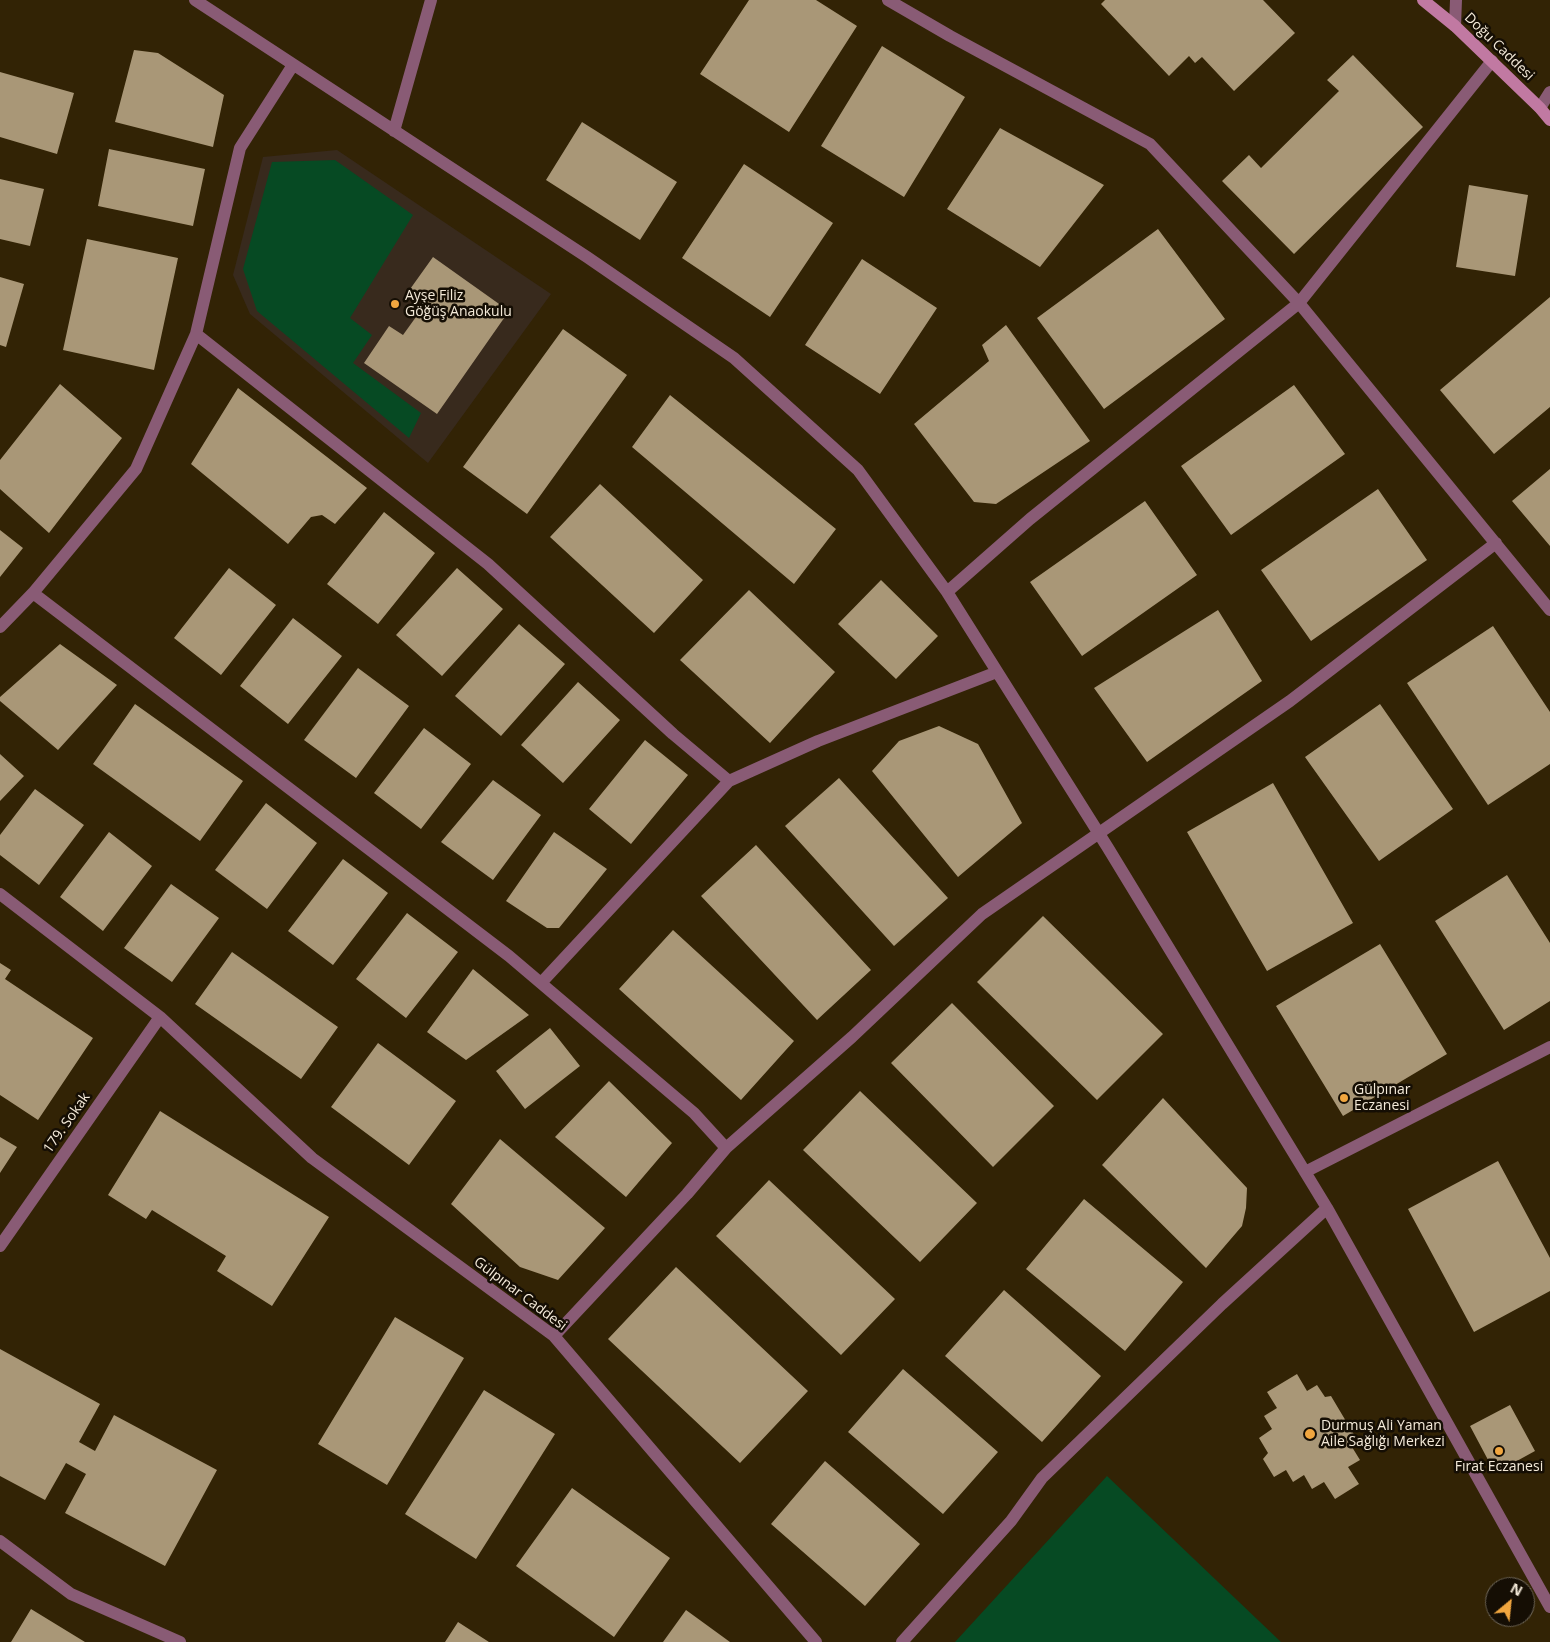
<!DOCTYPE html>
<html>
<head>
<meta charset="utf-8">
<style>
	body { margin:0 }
	#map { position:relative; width:1550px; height:1642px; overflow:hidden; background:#322305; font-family:"Open Sans",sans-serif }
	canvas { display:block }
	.north { position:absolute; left:1485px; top:1577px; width:50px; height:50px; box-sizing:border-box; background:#150e04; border:1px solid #6e6659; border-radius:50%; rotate:28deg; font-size:14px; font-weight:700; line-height:20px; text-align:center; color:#f4ead9 }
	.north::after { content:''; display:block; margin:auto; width:18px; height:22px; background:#f1a63f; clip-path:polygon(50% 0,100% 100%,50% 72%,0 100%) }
</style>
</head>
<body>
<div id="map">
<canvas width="1550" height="1642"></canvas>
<div class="north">N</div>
</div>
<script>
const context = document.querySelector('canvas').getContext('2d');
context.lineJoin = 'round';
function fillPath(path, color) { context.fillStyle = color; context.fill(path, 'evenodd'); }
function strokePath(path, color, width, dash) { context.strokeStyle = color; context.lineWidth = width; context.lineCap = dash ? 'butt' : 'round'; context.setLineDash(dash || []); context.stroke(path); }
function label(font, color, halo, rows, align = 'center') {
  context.font = font + ' "Open Sans",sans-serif'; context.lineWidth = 5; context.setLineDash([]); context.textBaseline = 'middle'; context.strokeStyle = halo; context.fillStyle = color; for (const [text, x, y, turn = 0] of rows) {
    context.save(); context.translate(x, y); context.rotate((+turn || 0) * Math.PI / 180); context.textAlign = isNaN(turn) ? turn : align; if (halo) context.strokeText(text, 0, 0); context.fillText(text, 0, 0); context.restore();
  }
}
fillPath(new Path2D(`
	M337 150 551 294 428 463 250 314 233 275 263 157Z`), '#382a1d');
fillPath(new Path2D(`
	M335 160 413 215 350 318 372 335 353 363 421 413 409 438 257 311 243 269 272 162Z
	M1107 1476 1281 1642H955Z`), '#064a23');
fillPath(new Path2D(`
	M749 0H816L857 26 789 132 700 74Z
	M1105 0H1263L1295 33 1234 91 1202 57 1195 63 1189 56 1169 76 1101 4Z
	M882 46 965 97 904 197 821 146Z
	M134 50 158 53 224 95 213 147 115 122Z
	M1353 55 1423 127 1294 254 1222 181 1249 155 1261 168 1339 91 1327 80Z
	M0 72 74 93 57 154 0 137Z
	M582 122 677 182 640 240 546 180Z
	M1000 128 1104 185 1040 267 947 209Z
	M109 149 205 169 193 226 98 206Z
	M744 164 833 223 770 317 682 258Z
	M0 179 44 189 30 246 0 239Z
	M1469 185 1528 195 1515 276 1456 267Z
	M1158 229 1225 319 1104 409 1037 318Z
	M87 239 178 258 154 370 63 350Z
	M433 257 509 311 437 414 364 363 389 326 403 335 426 303 408 292Z
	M862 259 937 308 880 394 805 345Z
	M0 277 24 284 6 347 0 345Z
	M1550 297V407L1494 454 1440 390Z
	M1006 325 1090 441 996 504 974 502 914 424 989 361 982 345Z
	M563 329 627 375 527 514 463 467Z
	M60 384 122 438 49 533 0 489V460Z
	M1294 385 1345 454 1231 535 1181 466Z
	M238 388 367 488 335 524 322 515 311 517 288 544 191 464Z
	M670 395 836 529 794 584 632 447Z
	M1550 469V546L1512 501Z
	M600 484 703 580 654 633 550 537Z
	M1378 489 1427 560 1311 641 1261 570Z
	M1145 501 1197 575 1082 656 1030 582Z
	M384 512 435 553 378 624 327 584Z
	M0 530 23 548 0 577Z
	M229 568 276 605 221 675 174 638Z
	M457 568 503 609 442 676 396 635Z
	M881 580 938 636 896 679 838 624Z
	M749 590 835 672 770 743 680 660Z
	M1218 610 1262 681 1147 762 1094 688Z
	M293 618 342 656 288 724 240 686Z
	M519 624 565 664 501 736 455 696Z
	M1493 626 1550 712V764L1488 805 1407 683Z
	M60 644 117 685 58 750 0 701V697Z
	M358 668 409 706 356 778 304 740Z
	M578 682 620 720 563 783 521 745Z
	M135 704 243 781 200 841 93 764Z
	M1380 704 1453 809 1379 861 1305 757Z
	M939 726 978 744 1022 823 958 877 872 771 899 741Z
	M424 728 471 764 421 829 374 793Z
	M645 740 688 775 631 844 589 809Z
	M0 754 24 776 0 801Z
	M839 778 948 898 894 946 785 826Z
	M493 780 541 815 493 880 441 842Z
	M1273 783 1353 923 1267 971 1187 832Z
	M35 789 84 825 39 885 0 855V835Z
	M266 803 317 843 267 909 215 870Z
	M109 832 152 866 103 931 60 897Z
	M554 832 607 869 559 928H547L506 901Z
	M756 845 871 970 817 1020 701 896Z
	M343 859 388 893 333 965 288 931Z
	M1507 875 1550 943V1001L1504 1030 1435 921Z
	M171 884 219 918 172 982 124 948Z
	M407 913 458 952 406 1018 356 979Z
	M1043 916 1163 1034 1097 1100 977 982Z
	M673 930 794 1041 741 1100 619 989Z
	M1380 944 1447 1054 1343 1116 1276 1006Z
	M232 952 338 1027 301 1079 195 1004Z
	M0 963 11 970 5 979 93 1038 38 1120 0 1095Z
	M473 969 529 1015 466 1060 427 1032Z
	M952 1003 1054 1106 993 1167 891 1063Z
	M550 1028 580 1066 525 1109 496 1071Z
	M378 1043 456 1101 409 1165 331 1107Z
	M609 1081 672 1143 626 1197 555 1137Z
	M860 1091 977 1203 920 1262 803 1150Z
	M1163 1098 1247 1188 1246 1208 1242 1226 1206 1268 1102 1165Z
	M160 1111 329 1217 272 1306 217 1271 226 1256 152 1210 146 1219 108 1195Z
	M0 1137 17 1147 0 1173Z
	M500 1139 605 1228 558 1280 520 1267 451 1204Z
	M1498 1161 1550 1258V1291L1474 1332 1408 1209Z
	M769 1180 895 1299 841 1355 716 1236Z
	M1084 1199 1183 1282 1125 1351 1026 1269Z
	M676 1267 808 1391 740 1463 608 1339Z
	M1004 1290 1101 1376 1042 1442 945 1356Z
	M395 1317 464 1358 387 1485 318 1444Z
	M0 1349 100 1404 79 1442 95 1451 114 1415 217 1470 165 1566 65 1513 86 1474 66 1463 45 1500 0 1476Z
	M903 1369 998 1452 943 1514 848 1432Z
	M1297 1374 1307 1391 1317 1385 1325 1397 1331 1396 1359 1443 1352 1447 1360 1460 1348 1467 1359 1484 1335 1499 1324 1482 1312 1489 1304 1475 1293 1482 1286 1470 1274 1477 1263 1459 1268 1453 1259 1438 1272 1429 1264 1416 1277 1408 1267 1392Z
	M484 1390 555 1434 476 1559 405 1514Z
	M1510 1405 1535 1451 1495 1473 1470 1426Z
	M825 1461 920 1544 865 1606 771 1524Z
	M572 1488 670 1558 614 1637 516 1566Z
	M31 1609 85 1642H11Z
	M686 1610 730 1642H663Z
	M458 1622 489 1642H445Z`), '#a99777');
strokePath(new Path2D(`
	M195 0 587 257 734 358 858 470 947 592 1108 848 1327 1208 1550 1607
	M888 0 950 36 1150 144 1299 303 1550 610
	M1455 26 1456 0
	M1540 108 1550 92
	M394 131 431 0
	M196 334 488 564 673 734 729 781
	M947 592 1030 519 1299 303 1492 61
	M33 593 509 956 694 1113 726 1148
	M0 627 33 593 136 469 196 334 240 148 293 65
	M0 894 160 1017 312 1158 554 1336 816 1642
	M541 983 729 781 818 741 997 672
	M1305 1172 1550 1047
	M0 1246 160 1017
	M554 1336 687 1194 726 1148 852 1037 982 914 1290 701 1496 543
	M0 1541 71 1594 180 1642
	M902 1642 1011 1521 1042 1478 1222 1304 1327 1208`), '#895b75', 12);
strokePath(new Path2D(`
	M1423 0 1455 26 1540 108 1550 120`), '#c179a2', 12);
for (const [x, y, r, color] of [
	[395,304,5,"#f1a63f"],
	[1344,1098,5,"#f1a63f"],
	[1310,1434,6,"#f1a63f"],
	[1499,1451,5,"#f1a63f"]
]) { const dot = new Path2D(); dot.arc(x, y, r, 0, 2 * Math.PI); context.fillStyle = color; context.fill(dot); strokePath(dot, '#150e04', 2); }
label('14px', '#f4ead9', '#150e04', [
	["Doğu Caddesi",1499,47,44],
	["179. Sokak",67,1123,-55],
	["Gülpınar Caddesi",520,1294,37]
]);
label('14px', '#f4ead9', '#150e04', [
	["Ayşe Filiz",405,296],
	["Göğüş Anaokulu",405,312],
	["Gülpınar",1354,1090],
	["Eczanesi",1354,1106],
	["Durmuş Ali Yaman",1321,1426],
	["Aile Sağlığı Merkezi",1321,1442],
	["Fırat Eczanesi",1499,1467,"center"]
], 'left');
</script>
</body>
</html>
